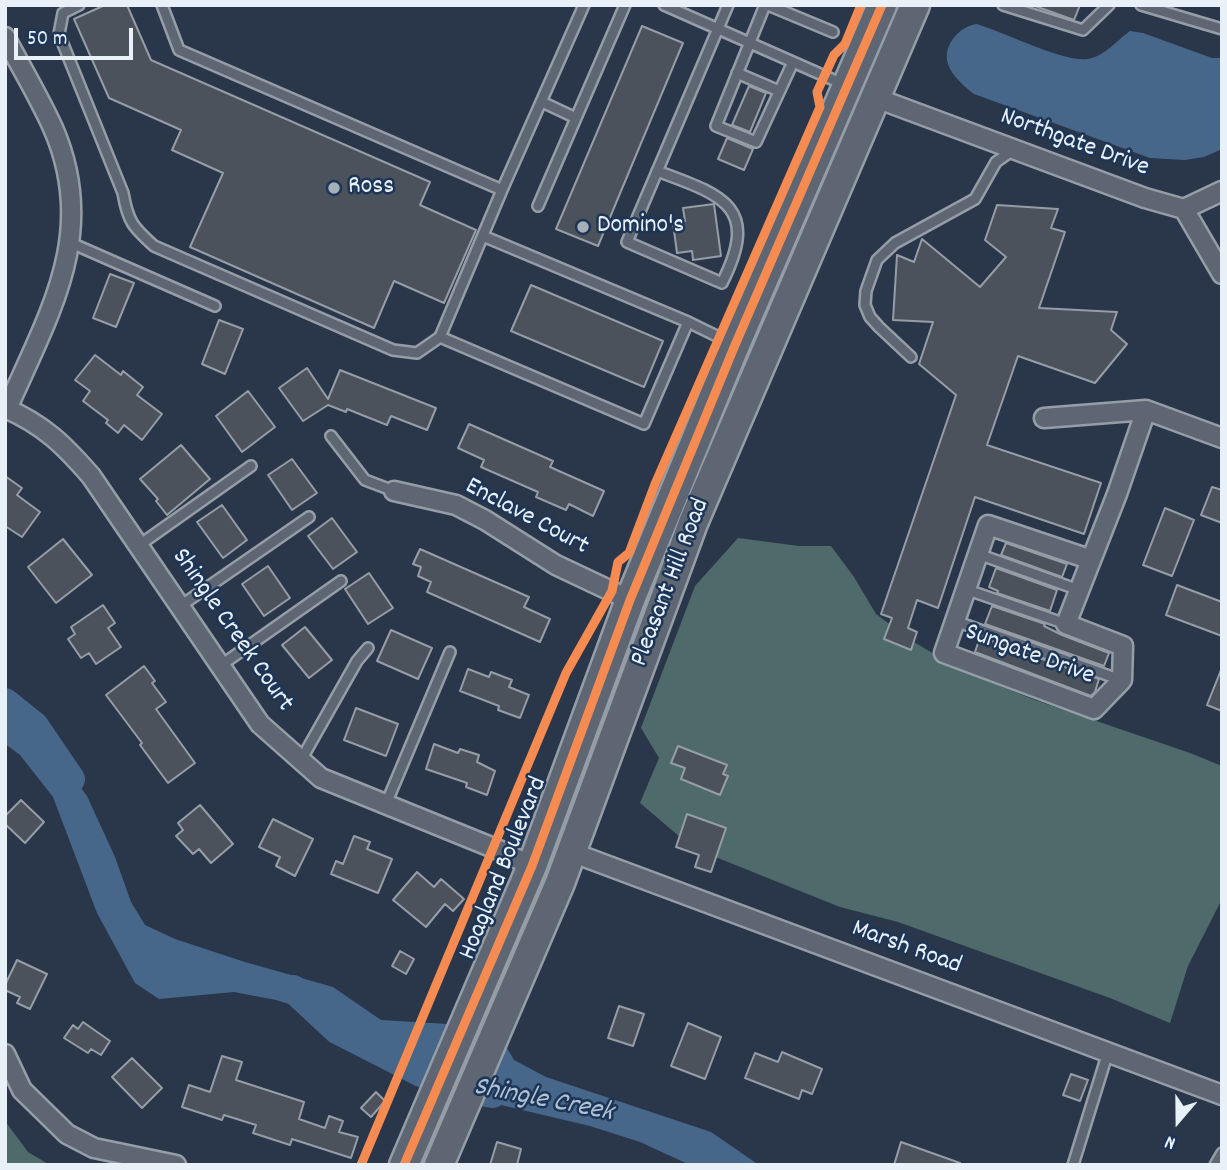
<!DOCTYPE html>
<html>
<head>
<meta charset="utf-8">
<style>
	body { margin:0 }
	#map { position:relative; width:1227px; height:1170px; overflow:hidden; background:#2a374a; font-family:Dekko,sans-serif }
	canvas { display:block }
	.frame { position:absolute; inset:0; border:7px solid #e8f1f8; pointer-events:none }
	.north { position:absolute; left:1143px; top:1086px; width:70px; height:70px; -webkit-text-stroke:5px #1d3557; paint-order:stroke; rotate:200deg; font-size:19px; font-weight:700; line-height:28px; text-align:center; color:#e8f1f8 }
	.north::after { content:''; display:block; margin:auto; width:24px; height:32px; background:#e8f1f8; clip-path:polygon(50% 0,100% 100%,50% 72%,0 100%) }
	.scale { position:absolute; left:14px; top:28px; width:119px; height:32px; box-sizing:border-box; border:4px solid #e8f1f8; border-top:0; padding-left:9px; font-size:21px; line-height:24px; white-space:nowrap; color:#e8f1f8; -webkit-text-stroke:5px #1d3557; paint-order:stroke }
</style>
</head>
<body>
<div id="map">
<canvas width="1227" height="1170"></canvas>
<div class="frame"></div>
<div class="north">N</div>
<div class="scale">50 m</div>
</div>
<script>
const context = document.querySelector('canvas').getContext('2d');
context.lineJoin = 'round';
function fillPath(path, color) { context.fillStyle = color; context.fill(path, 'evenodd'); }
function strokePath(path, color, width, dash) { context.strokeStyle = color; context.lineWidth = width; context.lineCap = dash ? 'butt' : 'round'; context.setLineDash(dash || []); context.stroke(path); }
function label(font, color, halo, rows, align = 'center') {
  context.font = font + ' Dekko,sans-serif'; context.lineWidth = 5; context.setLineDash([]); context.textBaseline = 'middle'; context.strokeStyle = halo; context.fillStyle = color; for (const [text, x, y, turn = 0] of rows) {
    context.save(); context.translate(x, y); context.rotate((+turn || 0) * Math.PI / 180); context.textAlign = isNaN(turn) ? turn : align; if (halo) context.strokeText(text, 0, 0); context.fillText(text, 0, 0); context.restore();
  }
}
fillPath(new Path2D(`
	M738 538 799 546H831L854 577 876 614 912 641 965 672 1035 700 1190 753 1222 766V899L1188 966 1170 1023 1110 998 898 922 840 907 693 848 640 803 659 758 641 728 695 586Z
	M5 1121 28 1152 50 1165H5Z`), '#4f6a6b');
fillPath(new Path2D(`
	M977 24C1003 32 1066 63 1088 59 1105 56 1116 41 1130 31L1143 33 1212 58H1222V149L1204 157 1185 160 1150 158 974 94C964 86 952 76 948 64 942 45 960 26 977 24Z
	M5 694 16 711 55 753 87 796 115 857 131 902 145 925 175 939 245 962 333 987 381 1020 448 1024 454 1027 433 1075 379 1041 318 1013 276 1000 234 992 159 999 135 983 97 913 53 797 20 755 5 744Z
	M500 1045 507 1048 514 1060 546 1077 711 1132 759 1165H690L640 1142 590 1126 501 1105 478 1096Z`), '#46678a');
strokePath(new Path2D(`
	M5 702 35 726 71 779
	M293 989 337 1030 421 1073 474 1091 493 1094`), '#46678a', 28);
const building = new Path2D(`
	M105 5H127L151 60 430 182 420 205 476 230 444 303 394 281 374 328 190 247 223 173 172 150 181 130 109 98 74 19Z
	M1032 5H1080L1074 20Z
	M642 26 683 43 598 246 556 229Z
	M749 86 766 93 750 132 732 125Z
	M727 138 753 149 744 170 718 159Z
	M714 204 721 256 693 260 692 251 677 253 673 223 685 221 683 208Z
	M997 205 1058 209 1051 228 1065 232 1039 308 1117 312 1111 330 1127 344 1095 383 1018 356 987 445 1101 483 1084 534 975 497 938 608 917 600 908 628 917 632 911 650 884 639 892 618 881 614 956 395 919 364 933 322 893 320 897 255 914 262 922 239 980 287 1006 257 985 240Z
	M110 274 134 283 116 327 93 318Z
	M531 285 663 341 644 387 511 331Z
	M219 320 243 329 225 374 202 364Z
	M95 355 121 375 123 371 143 387 137 395 162 414 142 440 124 425 118 433 106 423 108 420 83 401 90 391 75 380Z
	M307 368 328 399 340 370 436 408 427 430 391 416 387 425 347 409 346 412 328 405 303 421 279 388Z
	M248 391 275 427 242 452 216 416Z
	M469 424 553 461 550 467 604 491 593 516 569 504 566 510 536 497 538 492 481 467 484 460 458 448Z
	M181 445 210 479 167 515 156 501 158 499 140 479Z
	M292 459 317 493 292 510 268 475Z
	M5 476 22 488 17 495 40 512 22 537 5 526Z
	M1212 487 1222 490V523L1201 515Z
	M222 505 247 540 223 558 197 522Z
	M1165 508 1194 520 1172 576 1143 565Z
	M332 518 357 552 333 569 308 536Z
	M63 539 92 575 56 603 28 567Z
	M1006 543 1067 564 1062 577 1001 555Z
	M420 549 529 597 524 607 550 619 540 642 427 592 431 582 418 576 421 567 413 564Z
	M268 566 290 598 264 616 242 584Z
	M996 568 1057 590 1050 611 997 593 998 591 989 587Z
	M369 573 393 608 368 624 345 589Z
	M1177 585 1222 602V636L1166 615Z
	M103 605 115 623 108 628 121 647 96 664 89 653 81 658 68 639 75 634 71 627Z
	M992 606 1045 624 1044 626 1062 635 1109 653 1104 666 985 624Z
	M305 627 332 660 309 678 282 645Z
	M391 630 432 648 418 679 377 661Z
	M980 637 1099 679 1095 692 1091 696 975 652Z
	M144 666 155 681 152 683 166 702 156 709 195 763 168 783 140 745 142 743 106 695Z
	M468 669 489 677 491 672 512 680 509 687 529 695 520 718 498 710 499 706 460 691Z
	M1221 670H1222V711L1207 705Z
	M356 708 398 724 386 756 344 740Z
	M434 744 458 753 460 749 479 755 477 762 495 771 487 795 466 787 467 783 426 769Z
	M678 746 727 765 723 774 728 776 720 795 681 779 685 768 671 763Z
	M21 800 44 822 25 843 5 824V816Z
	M200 805 233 844 211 863 199 849 193 854 176 836 183 830 178 823Z
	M687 814 726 828 711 872 695 867 699 855 676 847Z
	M273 819 313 839 295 876 276 866 280 857 259 847Z
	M354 836 370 842 367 849 392 859 378 893 331 874 336 861 343 864Z
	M417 872 434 887 441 879 464 899 453 911 445 904 426 927 393 900Z
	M400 951 414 959 406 974 392 966Z
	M17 960 47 974 30 1009 17 1003 20 997 5 990V985Z
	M619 1006 644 1014 633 1046 608 1038Z
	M83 1022 110 1041 101 1055 91 1049 88 1053 64 1038 73 1025 78 1029Z
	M688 1023 721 1037 705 1079 671 1066Z
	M782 1052 822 1069 812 1094 802 1090 799 1099 745 1078 755 1053 778 1062Z
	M222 1056 242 1062 236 1080 304 1102 299 1119 325 1128 329 1116 343 1121 339 1132 358 1137 351 1158 292 1139 290 1145 253 1133 256 1125 224 1115 222 1120 182 1107 189 1085 210 1092Z
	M132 1058 162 1088 142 1108 112 1077Z
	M1071 1074 1088 1080 1080 1101 1063 1095Z
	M376 1092 385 1101 371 1117 361 1108Z
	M497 1142 521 1149 517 1165H490Z
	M901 1142 960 1163V1165H894Z`);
fillPath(building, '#4c525c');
strokePath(building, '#959da7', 2);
const lane = new Path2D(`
	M79 5 63 13 59 34 123 193C128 222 133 227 154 246L393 350 417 353 440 337
	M162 5 179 50 502 190 584 5
	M664 5 845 85
	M765 5 716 126 756 142 793 62
	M768 5 833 32
	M1003 5 1083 30 1109 5
	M1141 5 1222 29
	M737 73 779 91
	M576 118 625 5
	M657 171C722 195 761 206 722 283L627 242 728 5
	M502 190 440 337 644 424 688 322
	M538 206 576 118 542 102
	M483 236 688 322 731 343
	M71 243 215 306
	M911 357 879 327 870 317 865 305 866 291 877 260 895 243 975 199 996 162 1013 150
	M331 436 365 480 394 491
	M138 546 251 466
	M978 554 1079 590
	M965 589 1066 624
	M179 607 309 517
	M955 621 1121 680
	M220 666 341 581
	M301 760 357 661 368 648
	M386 804 450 652
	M1073 1165 1108 1052
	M1215 1165 1222 1153`);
const street = new Path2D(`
	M5 37C21 67 39 97 53 128 99 233 49 313 7 409
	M876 98 1145 198 1184 209 1222 274
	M1184 209 1222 191
	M5 408C44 425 64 445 91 476L260 724 321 778 501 851 532 866
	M1044 418 1146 410 1222 438
	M394 491 456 505 485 520 556 565 630 600
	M1089 559 988 525 944 653 1094 709 1122 680 1123 646 1066 624 1117 494 1146 410
	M571 852 1222 1095
	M5 1054 22 1090 67 1134 94 1148 176 1165`);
const primary = new Path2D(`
	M404 1165 532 866 630 600 735 345 882 5
	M439 1165 560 883 693 523 915 5`);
strokePath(lane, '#959da7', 14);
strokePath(street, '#959da7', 23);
strokePath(primary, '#959da7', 33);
strokePath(new Path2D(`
	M829 67 838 51
	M616 573 618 562 621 560`), '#656d78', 2.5, [5, 5]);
strokePath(lane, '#5d6672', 9);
strokePath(street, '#5d6672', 18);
strokePath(primary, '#5d6672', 28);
strokePath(new Path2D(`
	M361 1165 566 673 612 591 618 562 629 553 655 484 820 107 817 92 834 55 845 44 861 5
	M404 1165 532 866 630 600 735 345 882 5`), '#f68b52', 9);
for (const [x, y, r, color] of [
	[334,188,7,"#a6b0bb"],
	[583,227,7,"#a6b0bb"]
]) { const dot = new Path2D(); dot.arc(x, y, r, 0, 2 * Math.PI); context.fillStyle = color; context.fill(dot); strokePath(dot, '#1d3557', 2.5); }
label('26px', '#e8f1f8', '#1d3557', [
	["Northgate Drive",1074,144,20],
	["Enclave Court",526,518,28],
	["Pleasant Hill Road",672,583,-69],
	["Shingle Creek Court",231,631,55],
	["Sungate Drive",1029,656,20],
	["Hoagland Boulevard",505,869,-68],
	["Marsh Road",906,949,20]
]);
label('26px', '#e8f1f8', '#1d3557', [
	["Ross",348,188],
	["Domino's",597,227]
], 'left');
label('italic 28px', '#b0c2d4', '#1d3557', [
	["Shingle Creek",543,1102,11]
]);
</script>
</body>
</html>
